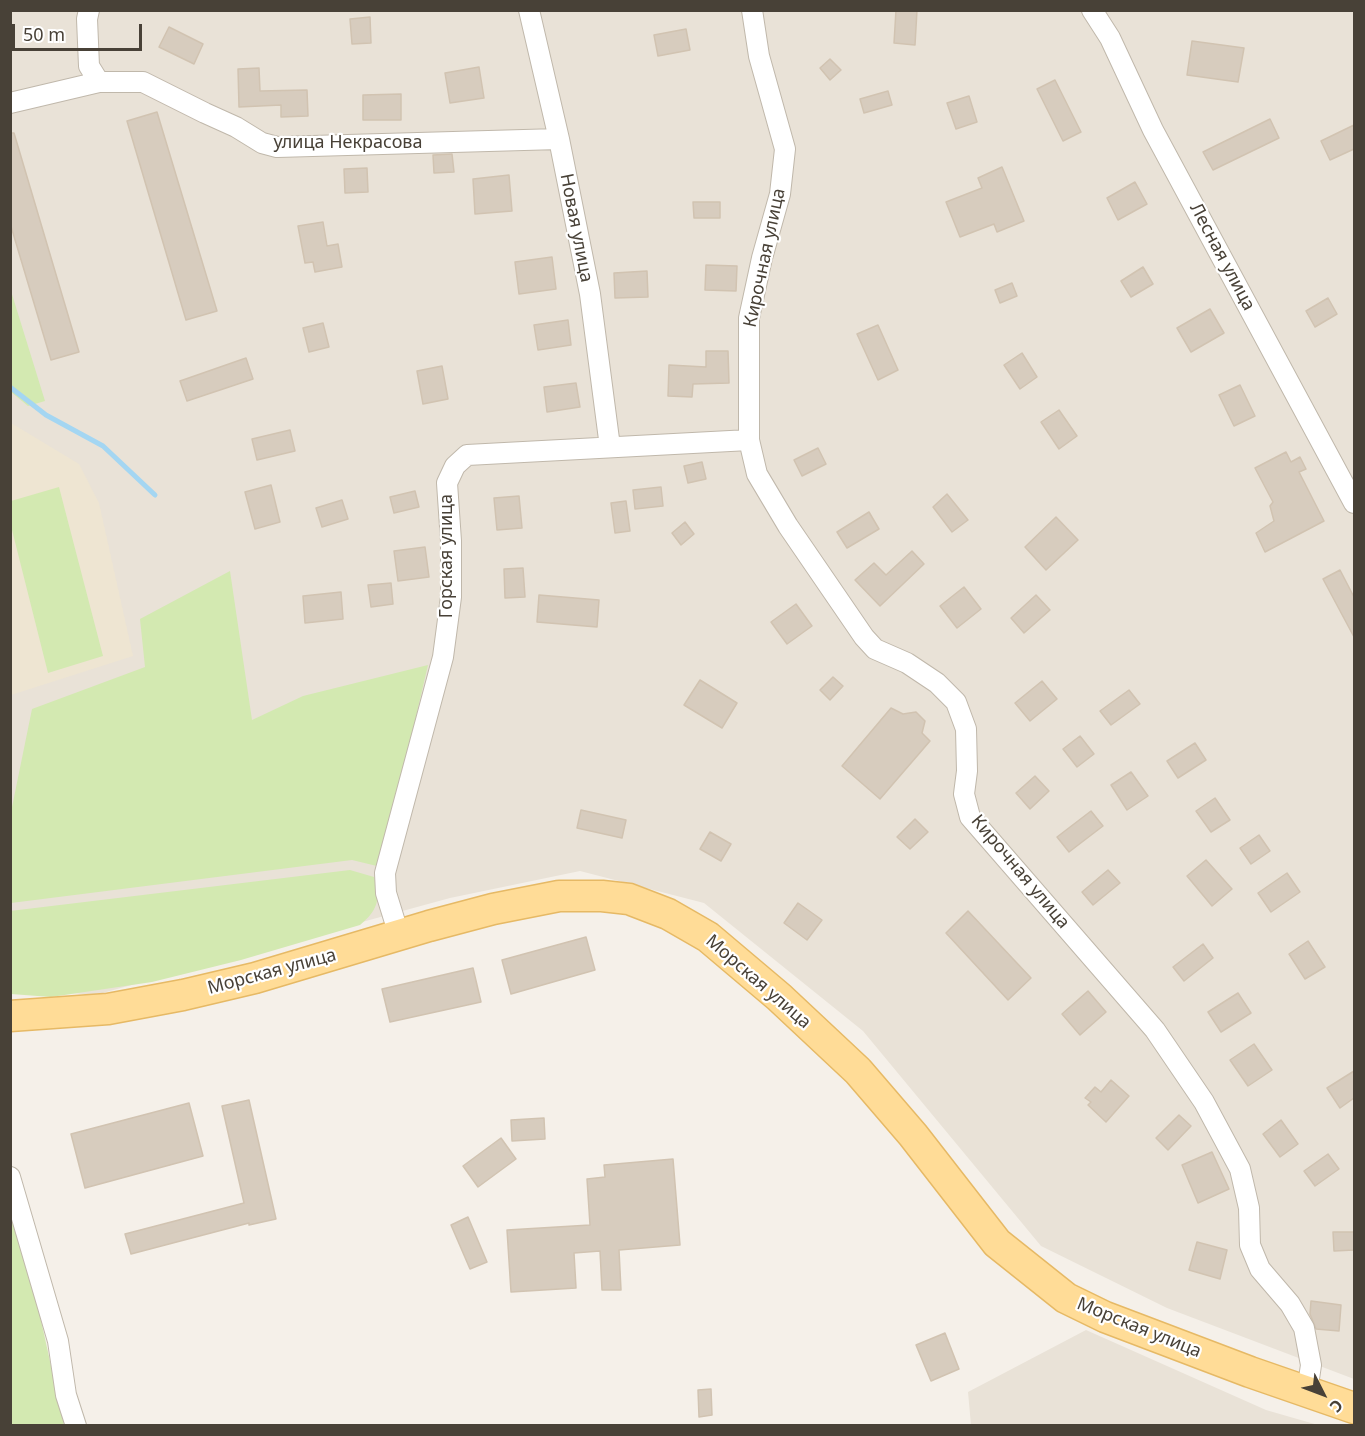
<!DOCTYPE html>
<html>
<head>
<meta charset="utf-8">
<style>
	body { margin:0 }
	#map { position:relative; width:1365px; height:1436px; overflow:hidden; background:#f5f0e9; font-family:"Noto Sans",sans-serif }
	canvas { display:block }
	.frame { position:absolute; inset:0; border:12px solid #484137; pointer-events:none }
	.north { position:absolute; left:1293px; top:1364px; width:60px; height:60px; -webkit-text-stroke:4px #fff; paint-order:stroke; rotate:132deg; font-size:16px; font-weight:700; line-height:24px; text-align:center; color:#484137 }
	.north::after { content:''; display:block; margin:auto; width:21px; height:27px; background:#484137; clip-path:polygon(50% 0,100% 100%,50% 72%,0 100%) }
	.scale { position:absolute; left:12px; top:24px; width:130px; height:27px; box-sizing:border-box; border:3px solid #484137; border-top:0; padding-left:8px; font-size:18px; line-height:21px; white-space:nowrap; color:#484137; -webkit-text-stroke:4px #fff; paint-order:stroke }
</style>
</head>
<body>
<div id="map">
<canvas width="1365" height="1436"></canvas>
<div class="frame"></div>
<div class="north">С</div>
<div class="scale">50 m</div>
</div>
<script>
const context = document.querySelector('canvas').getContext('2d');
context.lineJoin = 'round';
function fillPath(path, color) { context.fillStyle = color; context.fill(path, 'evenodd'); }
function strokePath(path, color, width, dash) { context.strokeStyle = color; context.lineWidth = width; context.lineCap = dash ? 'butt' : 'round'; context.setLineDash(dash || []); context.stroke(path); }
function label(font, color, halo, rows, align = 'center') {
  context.font = font + ' "Noto Sans",sans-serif'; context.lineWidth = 4.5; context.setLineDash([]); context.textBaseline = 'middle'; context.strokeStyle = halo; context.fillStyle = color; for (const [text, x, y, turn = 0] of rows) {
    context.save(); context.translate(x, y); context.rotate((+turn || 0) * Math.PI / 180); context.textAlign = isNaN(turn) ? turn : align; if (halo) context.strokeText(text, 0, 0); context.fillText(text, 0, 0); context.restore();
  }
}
fillPath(new Path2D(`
	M10 11H1354V1379L1167 1308 1041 1246 863 1031 704 903 580 871 450 898 95 995 11 988Z
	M1086 1330 1266 1410 1318 1425H971L968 1392Z`), '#e9e2d7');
fillPath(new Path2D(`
	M11 423 79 464 99 503 133 656 11 695Z`), '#eee5d2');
fillPath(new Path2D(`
	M11 291 45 401 28 406 11 392Z
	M59 487 103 656 48 673 11 526V501Z
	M230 571 252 720 303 696 428 665 381 867 352 860 11 903V812L32 709 145 667 140 619Z
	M350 870 374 877C381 899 378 910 360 925L241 960 152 982 51 997 11 994 10 911Z
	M10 1215 37 1302 64 1425H11Z`), '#d3e9b1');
strokePath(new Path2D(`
	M10 387 46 415 103 446 155 495`), '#a4d6f2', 5);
const building = new Path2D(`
	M896 10H917L915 45 894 43Z
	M370 17 371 43 352 44 350 19Z
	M169 27 203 44 194 64 159 47Z
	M686 29 690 50 658 56 654 35Z
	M1192 41 1244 48 1238 82 1187 75Z
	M830 59 841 70 830 80 820 68Z
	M479 67 484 98 450 103 445 73Z
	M259 68 260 91 307 90 308 116 281 117V105L239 107 238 69Z
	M1055 80 1081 132 1063 141 1037 89Z
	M888 91 892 105 864 113 860 99Z
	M401 94V120H363V95Z
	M969 96 977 122 956 129 947 103Z
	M157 112 217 311 186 320 127 121Z
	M1270 119 1279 138 1213 170 1203 152Z
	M1354 125V149L1330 160 1321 141Z
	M10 133H14L79 352 51 360 10 223Z
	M452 154 454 172 434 173 433 155Z
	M1002 167 1024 221 997 232 994 224 960 237 946 202 982 188 978 178Z
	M367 168 368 192 345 193 344 169Z
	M509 175 512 211 475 214 473 179Z
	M1135 182 1147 204 1118 220 1107 198Z
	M693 202H720V218H694Z
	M323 222 327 246 338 244 342 267 315 272 313 262 305 263 298 226Z
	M552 257 556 289 519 294 515 262Z
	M706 265 737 266 736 291 705 290Z
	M1143 267 1153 284 1131 297 1121 281Z
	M647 271 648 297 615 298 614 273Z
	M1012 283 1017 296 1000 303 995 290Z
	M1328 298 1337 314 1315 327 1306 311Z
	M1210 309 1224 333 1191 352 1177 328Z
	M568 320 571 345 538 350 534 325Z
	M323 323 329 347 309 352 303 328Z
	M878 325 898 370 878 380 857 334Z
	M706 351H728L729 383 693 384 692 397 668 396 669 365 706 367Z
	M1022 353 1037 377 1020 389 1004 365Z
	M246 358 253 379 187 401 180 381Z
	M442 366 448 399 423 404 417 371Z
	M576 383 580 407 547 412 544 387Z
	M1240 385 1255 416 1234 426 1219 395Z
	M1059 410 1077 436 1059 449 1041 422Z
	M290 430 295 451 257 460 252 439Z
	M818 448 826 464 802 476 794 460Z
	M1286 452 1291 462 1300 457 1306 469 1299 472 1324 521 1265 552 1256 533 1274 521 1270 506 1273 502 1255 468Z
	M702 462 706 479 688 483 684 466Z
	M271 485 280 522 255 529 245 492Z
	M661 487 663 506 635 509 633 490Z
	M415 491 419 507 394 513 390 497Z
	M947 494 968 520 952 532 933 507Z
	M519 496 522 528 497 530 494 498Z
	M342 500 348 519 322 527 316 508Z
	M626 501 630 531 615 533 611 503Z
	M869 512 879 529 847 548 837 532Z
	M1056 517 1078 540 1046 570 1025 547Z
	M685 522 694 534 681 545 672 533Z
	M425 547 429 577 398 581 394 551Z
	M912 551 924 564 880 606 855 580 874 563 886 575Z
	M523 568 525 597 505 598 504 569Z
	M1340 570 1354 597V637L1323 579Z
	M391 583 393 604 371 607 368 585Z
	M964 587 981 609 957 628 940 606Z
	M341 592 343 619 305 623 303 596Z
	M539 595 599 600 597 627 537 622Z
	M1036 595 1050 610 1024 633 1011 618Z
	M796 604 812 626 787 644 771 622Z
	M833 677 843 686 830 700 820 690Z
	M700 680 737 703 722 728 684 705Z
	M1042 681 1057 699 1030 721 1015 703Z
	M1129 690 1140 704 1111 725 1100 711Z
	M891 708 903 714 916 712 925 721 922 733 930 741 880 799 842 766Z
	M1080 736 1094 754 1077 767 1063 749Z
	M1195 743 1206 760 1178 778 1167 761Z
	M1131 772 1148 796 1127 810 1111 785Z
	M1035 776 1049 791 1030 809 1016 793Z
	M1215 798 1230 820 1211 832 1196 811Z
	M581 810 626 820 622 838 577 828Z
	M1091 811 1103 826 1069 852 1057 837Z
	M915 819 928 832 910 849 897 837Z
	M710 832 731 844 721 861 700 849Z
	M1259 835 1270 851 1251 864 1240 848Z
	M1206 860 1232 889 1212 906 1187 876Z
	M1108 870 1120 883 1093 905 1082 892Z
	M1287 873 1300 892 1271 912 1258 893Z
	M798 903 822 920 807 940 784 923Z
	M968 911 1031 978 1008 1000 946 933Z
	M586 937 595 970 511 994 502 960Z
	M1308 941 1325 967 1305 979 1289 954Z
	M1203 944 1213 958 1184 981 1173 967Z
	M473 968 481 1002 390 1022 382 989Z
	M1088 991 1106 1012 1080 1035 1062 1014Z
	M1238 993 1251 1013 1221 1032 1208 1012Z
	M1254 1044 1272 1070 1248 1086 1230 1060Z
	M1354 1071V1098L1340 1108 1327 1088Z
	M1111 1080 1129 1096 1106 1122 1088 1105 1091 1102 1085 1098 1095 1087 1101 1092Z
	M249 1100 276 1219 249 1225V1223L131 1254 125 1234 244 1203 222 1106Z
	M189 1103 203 1156 85 1188 71 1134Z
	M1179 1115 1191 1126 1168 1150 1156 1138Z
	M544 1118 545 1139 512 1141 511 1120Z
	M1281 1120 1298 1144 1280 1157 1263 1134Z
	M501 1138 516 1159 478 1187 463 1166Z
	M1212 1152 1229 1189 1198 1203 1182 1165Z
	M1328 1154 1339 1169 1315 1186 1304 1171Z
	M673 1159 680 1245 619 1250 621 1290H602L600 1251 574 1253 576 1288 511 1292 507 1230 590 1225 587 1179 605 1177 604 1165Z
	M468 1217 487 1262 470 1269 451 1225Z
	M1333 1232H1354V1250L1334 1251Z
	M1197 1242 1227 1250 1220 1279 1189 1270Z
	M1311 1301 1341 1305 1339 1331 1316 1329 1310 1314Z
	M945 1333 959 1369 931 1381 916 1345Z
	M711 1389 712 1415 699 1417 698 1390Z`);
fillPath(building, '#d7ccbe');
strokePath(building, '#d1c3b1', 1.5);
const street = new Path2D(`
	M89 10 87 19 89 66 99 82
	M529 10 559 139 590 294 610 447
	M752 10 759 56 785 149 780 194 762 258 749 318V440L757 474 788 526 864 637 875 649 907 663 937 683 956 702 966 729 967 771 964 794 970 817 1155 1030 1204 1102 1240 1169 1249 1208 1250 1245 1260 1269 1290 1304 1304 1328 1311 1365 1307 1392
	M1092 10 1110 38 1153 130 1354 503
	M10 103 99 82H143L205 113 236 127 262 143 277 147 559 139
	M399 935 386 893 385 873 443 657 451 597V541L447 483 455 466 467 455 749 440
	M10 1177 58 1341 66 1395 76 1426`);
const primary = new Path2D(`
	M10 1016 108 1009 183 995 255 978 429 926 493 909 559 896H602L629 899 668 914 708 937 779 997 858 1071 913 1135 997 1243 1066 1298 1105 1317 1250 1372 1354 1408`);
strokePath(street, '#c0b8ab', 22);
strokePath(primary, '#e6b965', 33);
strokePath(street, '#fff', 20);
strokePath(primary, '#ffdc97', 30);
label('18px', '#484137', '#fff', [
	["улица Некрасова",348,143],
	["Новая улица",576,228,79],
	["Лесная улица",1222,257,62],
	["Кирочная улица",765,258,-78],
	["Горская улица",447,556,-90],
	["Кирочная улица",1020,872,50],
	["Морская улица",272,972,-15],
	["Морская улица",758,982,41],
	["Морская улица",1139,1328,22]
]);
</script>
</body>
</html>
